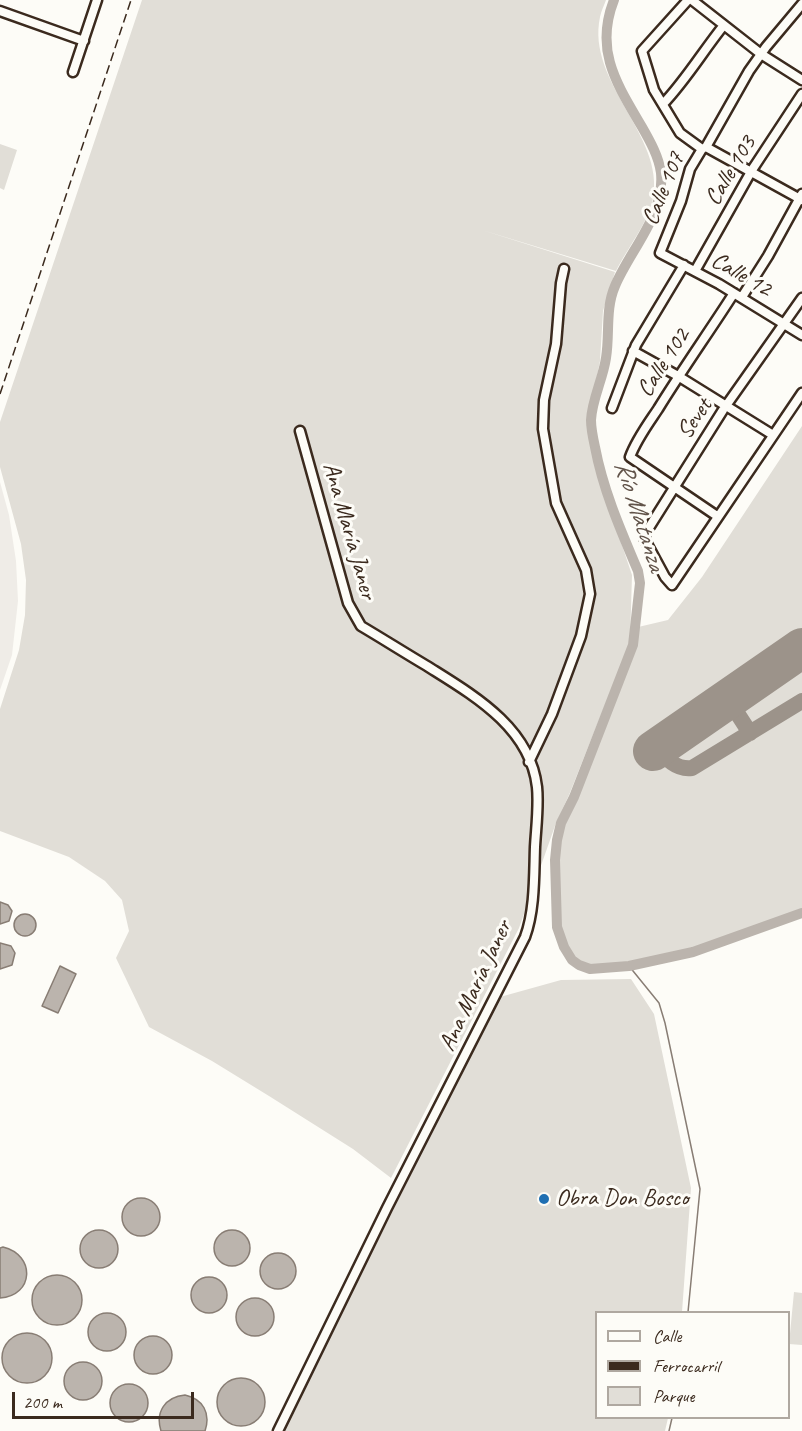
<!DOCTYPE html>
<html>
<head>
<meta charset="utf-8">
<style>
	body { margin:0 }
	#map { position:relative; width:802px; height:1431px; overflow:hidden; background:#fdfcf7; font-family:Caveat,sans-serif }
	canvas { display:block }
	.legend { position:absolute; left:595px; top:1311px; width:195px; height:108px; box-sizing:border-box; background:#fdfcf7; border:2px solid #afa8a0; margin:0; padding:8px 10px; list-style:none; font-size:18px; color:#3b2a1e }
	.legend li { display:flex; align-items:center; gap:12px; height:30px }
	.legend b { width:30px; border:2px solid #afa8a0 }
	.scale { position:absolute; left:12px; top:1392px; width:182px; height:27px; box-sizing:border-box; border:3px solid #3b2a1e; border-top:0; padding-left:8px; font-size:18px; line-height:21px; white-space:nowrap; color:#3b2a1e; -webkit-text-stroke:4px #fdfcf7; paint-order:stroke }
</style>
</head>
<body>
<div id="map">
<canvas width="802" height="1431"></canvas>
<ul class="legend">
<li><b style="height:8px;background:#fdfcf7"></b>Calle</li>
<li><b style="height:8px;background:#3b2a1e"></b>Ferrocarril</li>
<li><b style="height:16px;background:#e1ded7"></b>Parque</li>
</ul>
<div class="scale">200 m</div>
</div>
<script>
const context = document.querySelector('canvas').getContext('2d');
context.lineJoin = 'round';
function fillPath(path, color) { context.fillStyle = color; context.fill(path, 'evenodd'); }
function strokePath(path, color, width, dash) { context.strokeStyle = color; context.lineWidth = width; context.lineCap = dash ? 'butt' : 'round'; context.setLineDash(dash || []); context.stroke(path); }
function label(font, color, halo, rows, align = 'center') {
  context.font = font + ' Caveat,sans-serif'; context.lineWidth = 6; context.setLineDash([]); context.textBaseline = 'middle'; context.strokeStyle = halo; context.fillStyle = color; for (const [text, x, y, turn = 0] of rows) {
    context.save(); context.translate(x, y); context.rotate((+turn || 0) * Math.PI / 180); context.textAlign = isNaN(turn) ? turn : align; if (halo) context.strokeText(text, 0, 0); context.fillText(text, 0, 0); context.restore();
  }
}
fillPath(new Path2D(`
	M0 482 9 515 16 561 18 601 12 655 0 690Z`), '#efece7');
fillPath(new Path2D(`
	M142 0H606C604 6 601 11 600 17 586 83 665 135 653 198 649 221 627 249 616 271L482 230 615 272 603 311 600 361 588 421 596 468 632 575 630 642 569 795 556 823 519 928 391 1178 353 1149 269 1096 212 1061 149 1027 116 958 129 931 122 900 105 881 69 857 0 831V709L19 650 25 615 26 580 21 544 0 467V422Z
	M0 144 17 150 4 190 0 188Z
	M802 426V913C765 930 613 983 579 965 552 951 552 866 557 840 561 820 572 803 579 785 597 738 615 692 633 645L634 628 668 620 702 577Z
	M631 979 654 1014 691 1188 682 1312H596V1418H668L665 1431H282L500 997 561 980Z
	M794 1292 802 1293V1345L789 1344Z`), '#e1ded7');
const water = new Path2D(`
	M0 902 8 905 12 911 9 921 0 924Z
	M14 925a11 11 0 1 1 22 0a11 11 0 1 1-22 0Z
	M0 943 11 946 15 953 12 965 0 969Z
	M60 966 76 974 58 1013 42 1006Z
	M122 1217a19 19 0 1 1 38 0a19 19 0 1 1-38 0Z
	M80 1249a19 19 0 1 1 38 0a19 19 0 1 1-38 0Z
	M214 1248a18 18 0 1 1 36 0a18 18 0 1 1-36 0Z
	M3 1247C36 1255 34 1296 0 1298V1248Z
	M260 1271a18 18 0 1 1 36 0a18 18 0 1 1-36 0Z
	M32 1300a25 25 0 1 1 50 0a25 25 0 1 1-50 0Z
	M191 1295a18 18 0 1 1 36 0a18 18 0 1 1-36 0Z
	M236 1317a19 19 0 1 1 38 0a19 19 0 1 1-38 0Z
	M88 1332a19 19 0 1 1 38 0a19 19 0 1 1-38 0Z
	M2 1358a25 25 0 1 1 50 0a25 25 0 1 1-50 0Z
	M134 1355a19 19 0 1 1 38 0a19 19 0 1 1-38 0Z
	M64 1381a19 19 0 1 1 38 0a19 19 0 1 1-38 0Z
	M217 1402a24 24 0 1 1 48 0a24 24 0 1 1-48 0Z
	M110 1403a19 19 0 1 1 38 0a19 19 0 1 1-38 0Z
	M185 1395C203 1399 211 1413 205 1431H161C155 1412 165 1397 185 1395Z`);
fillPath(water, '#bbb4ad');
strokePath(water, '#887d74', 1.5);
strokePath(new Path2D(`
	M629 966 659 1003 665 1023 700 1189 688 1312
	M669 1431 672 1418`), '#887d74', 1.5);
strokePath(new Path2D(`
	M614 0C594 51 617 84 642 127 650 141 659 157 661 173 665 215 630 250 615 286 605 309 610 334 606 358 603 379 592 399 591 420 591 429 593 438 595 447 603 490 621 531 638 571L640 583 633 645 574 797 561 823 557 840 555 860 557 927 564 947 572 960 579 965 590 969 629 966 693 952 802 913`), '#bbb4ad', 10);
strokePath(new Path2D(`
	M728 699 750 733
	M658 748C667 759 676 770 692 768L802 701`), '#9c938a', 16);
strokePath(new Path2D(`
	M653 751 802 648`), '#9c938a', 40);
const minor = new Path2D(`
	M688 0 642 51 654 90 680 133 702 149 690 169 681 201 660 253 719 284 802 335
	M692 0 761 54 802 80
	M0 11 84 41
	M73 72 97 0
	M663 104C686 80 703 51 724 25
	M706 147 802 200
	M702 149 706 147 749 71 766 47 802 4
	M695 271 752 170 802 94
	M742 297 768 256 802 194
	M802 298 723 410 645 534V540L665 577 672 585 802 393
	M633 351 678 376 773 435
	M612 408 636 345 684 265
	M717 516 630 457C636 440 648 424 658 409 682 370 709 332 734 293
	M529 762 552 714 581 636 590 594 586 570 556 503 543 429 544 400 556 344 561 283 564 269
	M278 1431 387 1208 525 937C535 910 534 876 535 847 536 828 539 806 537 787 530 727 473 695 427 666 405 653 383 639 361 626L348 603 300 431`);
strokePath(minor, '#3b2a1e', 13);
strokePath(minor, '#fdfcf7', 8);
strokePath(new Path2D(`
	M0 394 131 0`), '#3b2a1e', 1.5, [9, 4.5]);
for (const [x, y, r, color] of [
	[544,1199,6,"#1f6fb2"]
]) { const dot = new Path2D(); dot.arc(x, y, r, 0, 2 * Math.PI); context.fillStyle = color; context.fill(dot); strokePath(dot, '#fdfcf7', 2); }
label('24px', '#3b2a1e', '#fdfcf7', [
	["Calle 103",731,171,-59],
	["Calle 107",664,189,-68],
	["Calle 12",741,275,30],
	["Calle 102",664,363,-57],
	["Sevet",695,419,-56],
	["Ana María Janer",349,531,74],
	["Ana María Janer",476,986,-65]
]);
label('24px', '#3b2a1e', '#fdfcf7', [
	["Obra Don Bosco",556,1199]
], 'left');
label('italic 26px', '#615349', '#fdfcf7', [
	["Río Matanza",639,516,72]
]);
</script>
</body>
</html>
